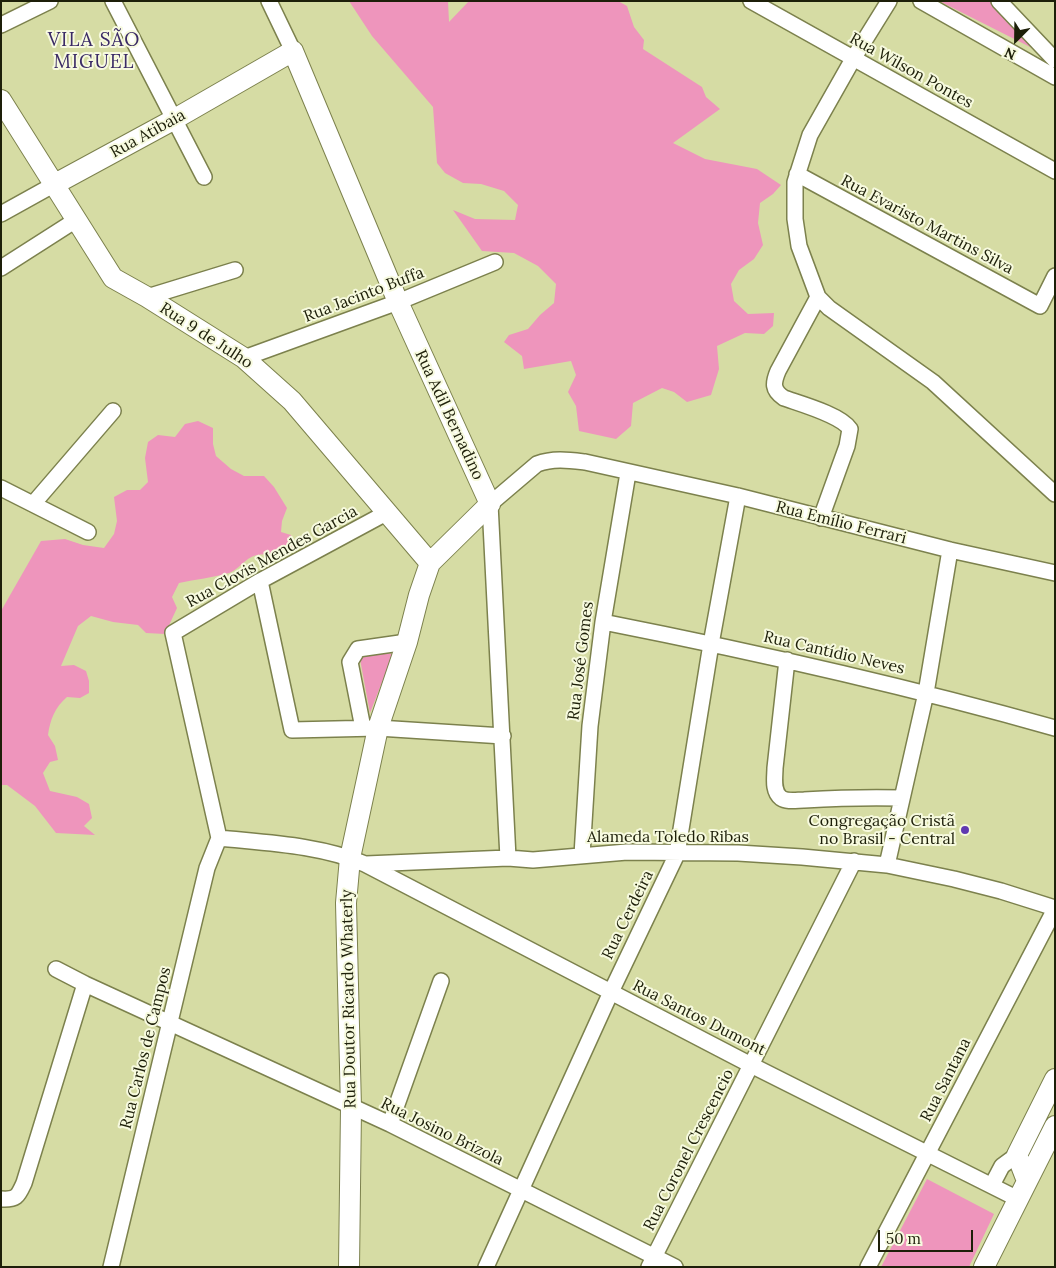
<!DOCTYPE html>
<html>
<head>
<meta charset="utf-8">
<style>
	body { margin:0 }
	#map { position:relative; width:1056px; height:1268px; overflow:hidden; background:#d6dca4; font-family:Lora,serif }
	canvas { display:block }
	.frame { position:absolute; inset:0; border:2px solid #1d1f09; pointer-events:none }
	.north { position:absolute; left:991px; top:15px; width:50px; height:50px; -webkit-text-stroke:4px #f7fadf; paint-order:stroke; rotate:203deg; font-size:14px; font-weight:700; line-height:20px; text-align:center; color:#1d1f09 }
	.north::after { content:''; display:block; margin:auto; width:18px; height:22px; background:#1d1f09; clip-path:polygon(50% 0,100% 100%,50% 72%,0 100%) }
	.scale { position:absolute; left:878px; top:1230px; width:95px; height:22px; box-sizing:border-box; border:2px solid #1d1f09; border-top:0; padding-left:6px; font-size:15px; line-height:18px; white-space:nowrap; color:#1d1f09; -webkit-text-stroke:4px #f7fadf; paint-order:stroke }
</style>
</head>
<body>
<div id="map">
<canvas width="1056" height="1268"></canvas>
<div class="frame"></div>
<div class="north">N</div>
<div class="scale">50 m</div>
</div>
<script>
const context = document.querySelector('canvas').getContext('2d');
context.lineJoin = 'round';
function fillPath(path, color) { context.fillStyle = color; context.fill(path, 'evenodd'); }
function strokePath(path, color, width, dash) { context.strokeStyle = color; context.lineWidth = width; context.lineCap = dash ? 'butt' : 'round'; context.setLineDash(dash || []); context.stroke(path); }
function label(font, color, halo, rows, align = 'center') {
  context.font = font + ' Lora,serif'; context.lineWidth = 4; context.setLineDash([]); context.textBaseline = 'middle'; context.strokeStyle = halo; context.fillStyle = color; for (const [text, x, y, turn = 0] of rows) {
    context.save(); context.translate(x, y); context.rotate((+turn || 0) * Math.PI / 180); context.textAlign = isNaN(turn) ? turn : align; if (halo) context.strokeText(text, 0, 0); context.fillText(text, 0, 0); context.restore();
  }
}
fillPath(new Path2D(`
	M349 1H448L449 22 469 1H618L627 6 634 27 644 40 643 49 702 87 706 97 720 109 673 143 705 159 757 169 781 185 773 194 760 203 758 223 763 245 754 259 739 270 731 284 734 301 748 314 774 313 773 326 764 334 745 333 717 346 719 369 711 395 687 402 674 392 662 388 633 403 631 426 616 439 579 431 576 406 568 392 576 375 571 361 524 369 522 356 504 342 509 335 528 329 540 315 554 303 556 284 538 266 514 253 482 251 453 210 475 219 515 220 518 205 504 191 481 184 463 183 445 173 437 163 433 107 372 36Z
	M939 1H992L1042 53Z
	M198 421 213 428V444L216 456 231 469 244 476H264L274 487 287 508 282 521 281 532 291 535 294 549 282 557C270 554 258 552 248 559 241 564 237 570 229 573 212 578 196 579 179 583L172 597 177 608 165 634 146 633 138 625 113 622 91 616 78 626 61 666 74 665 86 671 89 681V693L80 698 67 697C55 707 50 720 48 735L55 746 58 760 50 762 43 773 50 791 77 797 89 804 92 818 84 826 95 835 56 833 35 806 7 785H1V611L41 541 65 539 83 545 104 548 114 534 117 521 114 497 127 490H140L148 482 145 458 148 442 158 435 175 437 185 424Z
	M379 652 393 654 370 713 360 659 367 654Z
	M927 1179 994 1214 969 1267H881Z`), '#ee95bc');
const street = new Path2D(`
	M113 1 204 177
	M269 1 293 51
	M751 1 1055 171
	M889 1 853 59 810 135 795 182V219L799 246 818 297 829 308 933 382 1055 494
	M921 1 1055 77
	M999 1 1055 60
	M1 25 50 1
	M797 174 1040 306 1055 276
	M1 214 55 184
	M1 268 76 220
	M147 297 235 270
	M818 297 778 371C773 383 772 390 784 398 801 404 841 415 850 429L847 446 821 518
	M244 358 398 302 495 262
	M1 488 88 532
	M33 504 113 411
	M260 581 292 730 378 728 503 736
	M603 622C755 652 906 686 1055 728
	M787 660 775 768C775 777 772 791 781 798 787 802 797 800 804 800 837 798 869 797 902 798
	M363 728 350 662 358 649 407 642
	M219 838C267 843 320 845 365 864L751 1065 1018 1199
	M219 838 173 633 260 581 388 512
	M582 855 590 726 603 622 628 473
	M508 858 490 504 537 464C553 458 568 460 585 462L738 496 950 550 1055 573
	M366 864 508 858 533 860 627 852 738 853 802 857 887 865 954 879 1001 891 1055 908
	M887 865 926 693 950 550
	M56 969 85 984 390 1124 675 1267
	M390 1124 441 981
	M992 1185 1002 1166 1017 1155
	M1 1199C17 1200 18 1196 24 1183L85 984
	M111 1267 207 868 219 838
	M486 1267 611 992 677 854 711 644 738 496
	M649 1267 854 861
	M868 1267 1055 909`);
const secondary = new Path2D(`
	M1 100 113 278 147 297 244 358 292 401 430 563
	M55 184 173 120 293 51 398 302 490 504 430 563 419 595 407 642 378 728 350 858 346 903 351 1108 349 1267
	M1027 1181 1017 1155 1055 1079
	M984 1267 1055 1126`);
strokePath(street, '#7c814d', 18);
strokePath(secondary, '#7c814d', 22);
strokePath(street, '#fff', 15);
strokePath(secondary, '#fff', 20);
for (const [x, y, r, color] of [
	[965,830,5,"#6039b1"]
]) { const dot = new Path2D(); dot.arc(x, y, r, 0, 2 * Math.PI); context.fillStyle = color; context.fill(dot); strokePath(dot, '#f7fadf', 2); }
label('16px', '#1d1f09', '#f7fadf', [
	["Rua Wilson Pontes",911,71,29],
	["Rua Atibaia",148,134,-29],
	["Rua Evaristo Martins Silva",927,225,28],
	["Rua Jacinto Buffa",364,295,-21],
	["Rua 9 de Julho",206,336,33],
	["Rua Adil Bernadino",449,415,65],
	["Rua Emílio Ferrari",841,523,14],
	["Rua Clovis Mendes Garcia",272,557,-29],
	["Rua Cantídio Neves",834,653,13],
	["Rua José Gomes",581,661,-83],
	["Alameda Toledo Ribas",668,837],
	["Rua Cerdeira",628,915,-64],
	["Rua Doutor Ricardo Whaterly",349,999,-91],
	["Rua Santos Dumont",699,1018,27],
	["Rua Carlos de Campos",146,1048,-76],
	["Rua Santana",946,1080,-63],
	["Rua Josino Brizola",442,1132,26],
	["Rua Coronel Crescencio",689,1150,-63]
]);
label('16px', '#1d1f09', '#f7fadf', [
	["Congregação Cristã",955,821],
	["no Brasil - Central",955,839]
], 'right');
context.letterSpacing = '1px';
label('19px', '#3b2b66', '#f7fadf', [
	["VILA SÃO",94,41],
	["MIGUEL",94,63]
]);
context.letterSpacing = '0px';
</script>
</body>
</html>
